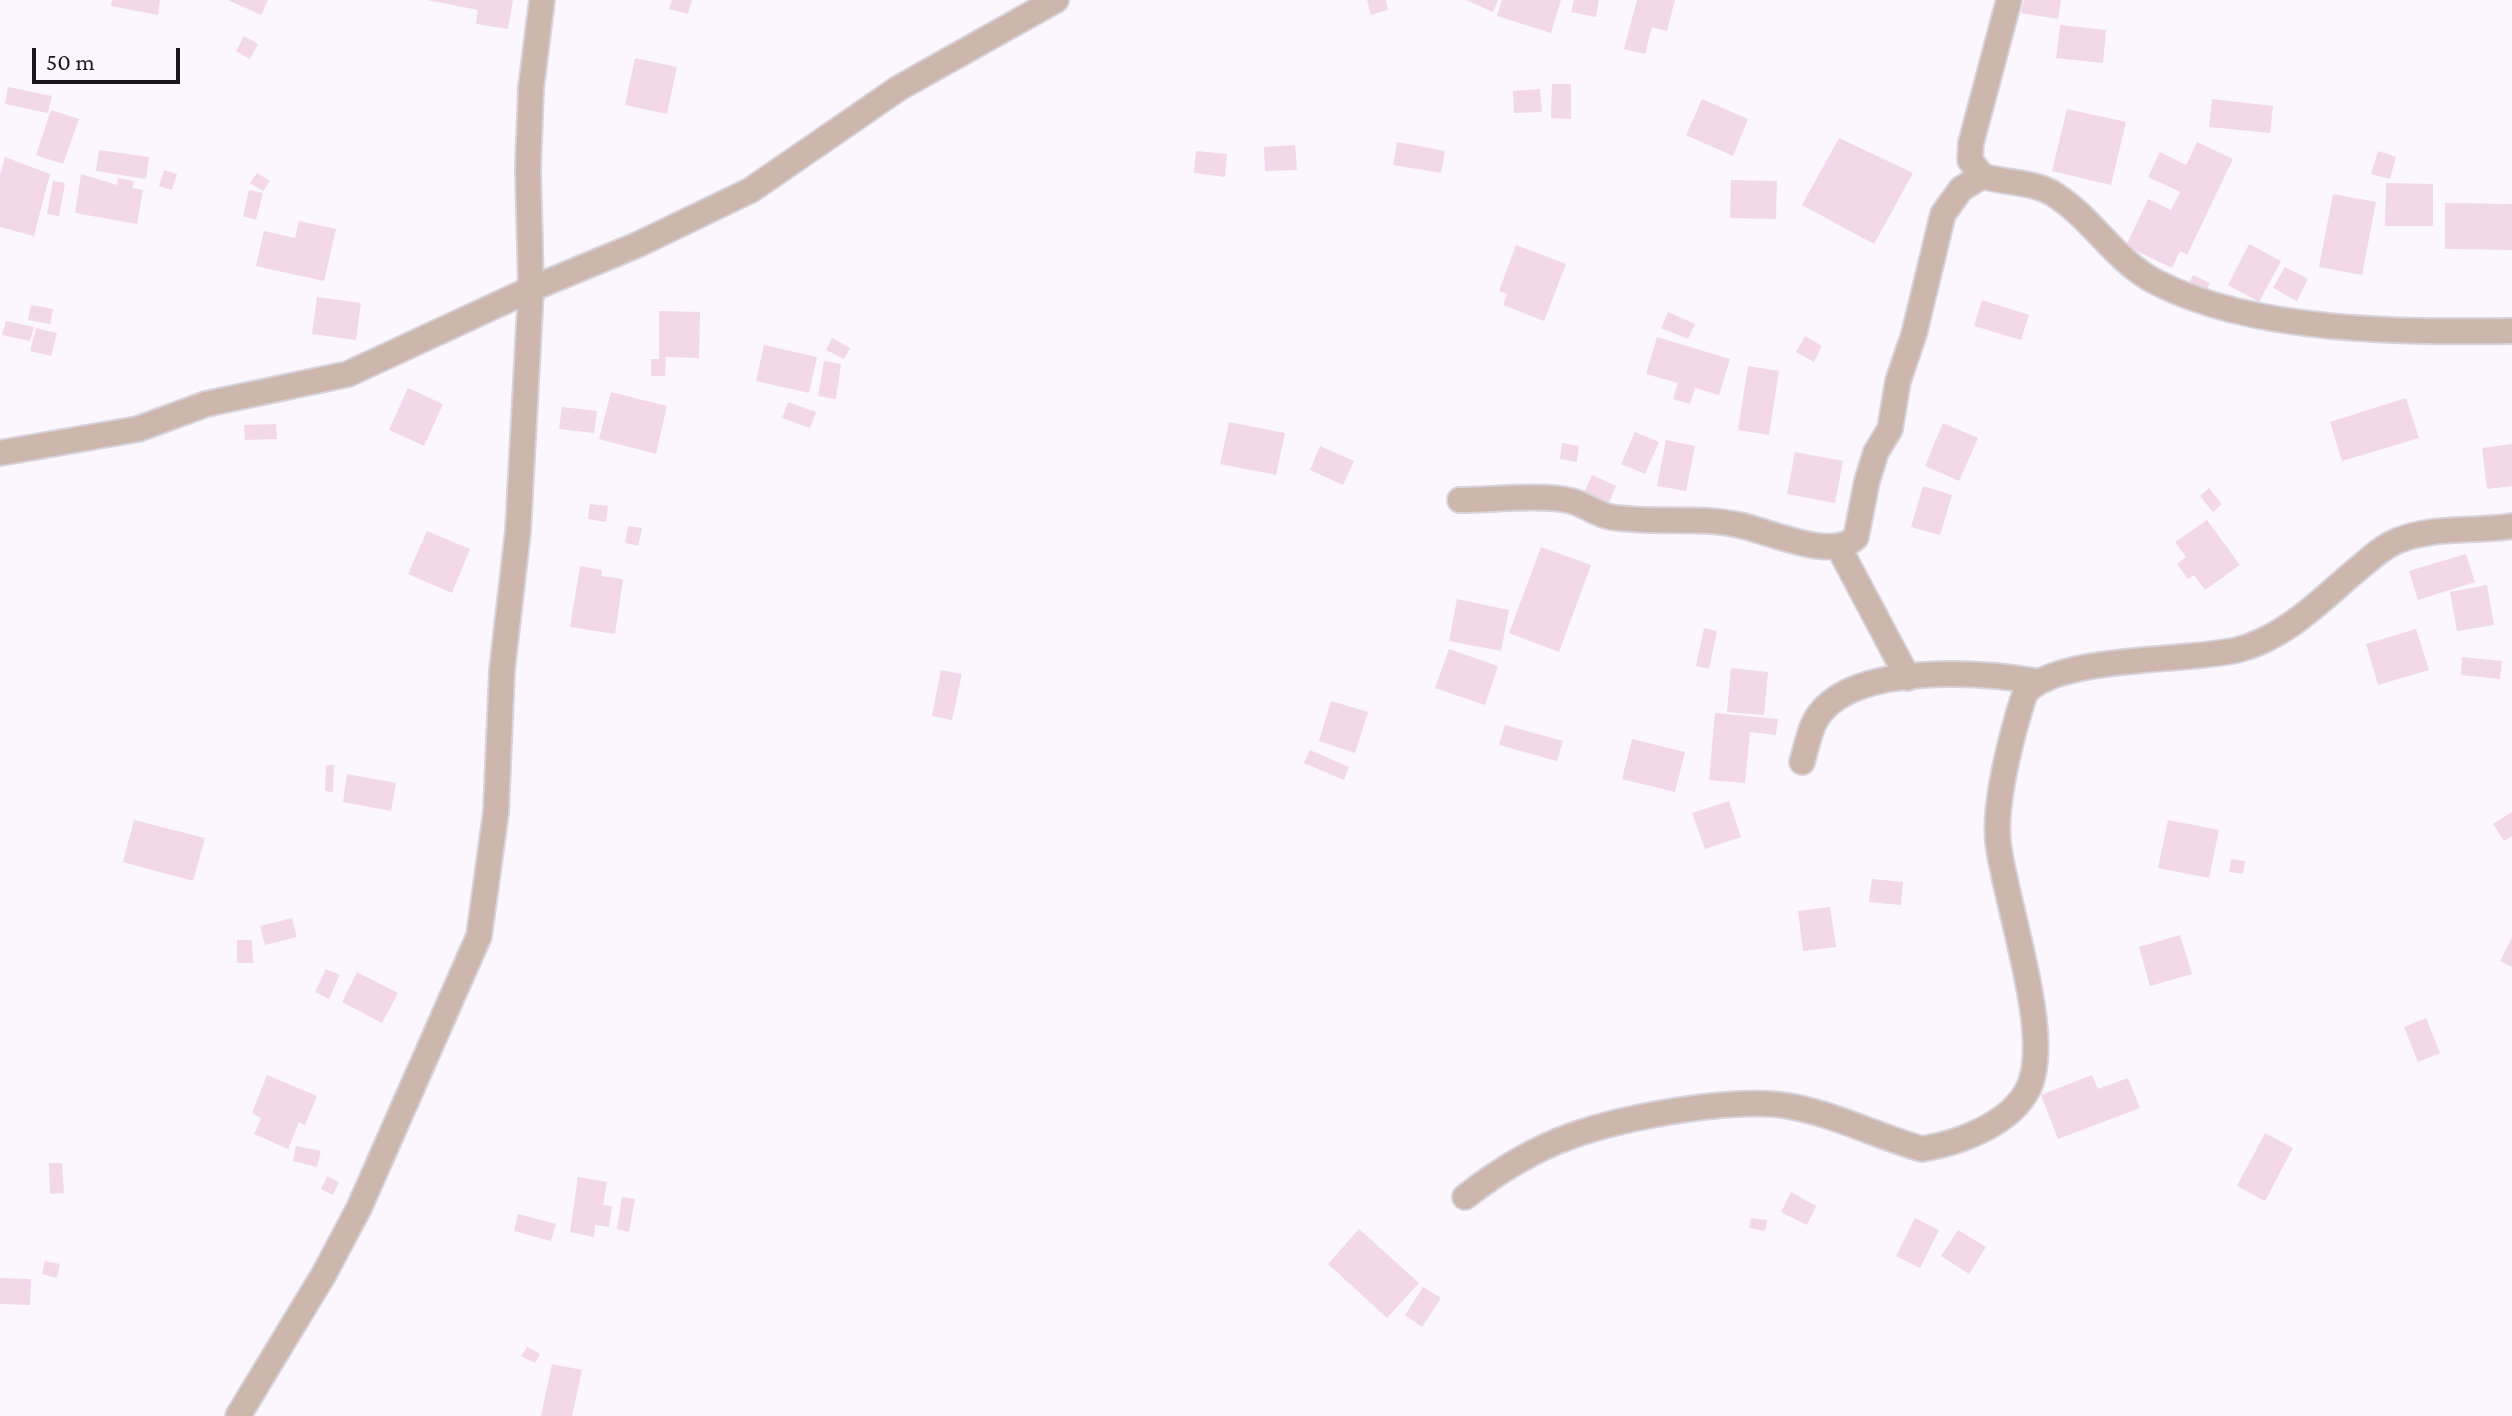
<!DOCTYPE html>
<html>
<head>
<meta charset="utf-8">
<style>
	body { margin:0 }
	#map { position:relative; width:2512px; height:1416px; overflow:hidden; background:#fcf6ff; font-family:"Crimson Pro",serif }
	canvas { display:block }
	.scale { position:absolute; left:32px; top:48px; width:148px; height:36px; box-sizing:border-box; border:4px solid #1b161e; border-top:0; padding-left:10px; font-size:24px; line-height:28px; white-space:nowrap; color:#1b161e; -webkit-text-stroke:6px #fcf6ff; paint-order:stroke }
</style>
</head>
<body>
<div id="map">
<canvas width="2512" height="1416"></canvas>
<div class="scale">50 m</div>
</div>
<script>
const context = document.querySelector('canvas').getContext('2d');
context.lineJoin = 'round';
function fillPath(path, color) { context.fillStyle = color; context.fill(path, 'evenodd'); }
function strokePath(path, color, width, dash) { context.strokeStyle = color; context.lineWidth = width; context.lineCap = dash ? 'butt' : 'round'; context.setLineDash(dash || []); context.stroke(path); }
fillPath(new Path2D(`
	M112 0H160L158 15 111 6Z
	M228 0H268L261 15Z
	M427 0H513L508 29 476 24 478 10Z
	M672 0H692L688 14 669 9Z
	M1367 0H1386L1388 10 1371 15Z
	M1466 0H1498L1493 12Z
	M1502 0H1561L1551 33 1497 16Z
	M1574 0H1599L1596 17 1571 12Z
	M1637 0H1675L1667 31 1652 27 1645 54 1624 49Z
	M2024 0H2061L2058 19 2021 13Z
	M2060 25 2106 30 2103 63 2056 58Z
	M244 36 258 44 250 59 236 51Z
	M635 58 677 67 667 114 625 105Z
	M1552 84H1571V119L1551 118Z
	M8 87 52 96 48 113 5 104Z
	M1540 89 1542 112 1514 113 1513 91Z
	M1702 99 1748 119 1733 156 1686 135Z
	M2212 99 2273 106 2270 133 2209 127Z
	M2067 109 2126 122 2111 185 2052 171Z
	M51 110 79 119 63 164 36 155Z
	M1839 138 1913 173 1874 244 1802 205Z
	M1397 142 1445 151 1441 173 1393 165Z
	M2197 142 2233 159 2187 255 2180 251 2172 268 2126 246 2148 199 2171 210 2180 192 2148 177 2160 152 2186 165Z
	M1295 145 1297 170 1265 171 1264 147Z
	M99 150 149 157 146 179 96 171Z
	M1196 151 1227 154 1225 177 1194 173Z
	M2378 151 2396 157 2390 179 2371 174Z
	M5 157 50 174 34 236 0 227V175Z
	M164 170 177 174 172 190 159 186Z
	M257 173 270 181 263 191 250 183Z
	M81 174 117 185 118 178 134 181 132 188 143 190 137 224 75 213Z
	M1731 180 1777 181 1776 219 1730 218Z
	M53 181 65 183 59 216 47 214Z
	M2386 183 2433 184V226H2385Z
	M249 190 263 193 256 220 243 216Z
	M2333 194 2376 202 2362 275 2319 267Z
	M2445 203 2512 204V250L2445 249Z
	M299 221 336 229 324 281 256 266 264 231 295 238Z
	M2249 244 2281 261 2259 302 2228 285Z
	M1516 245 1566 264 1544 321 1503 305 1507 294 1499 291Z
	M2285 267 2308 279 2297 301 2273 288Z
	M2193 275 2210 283 2204 297 2186 289Z
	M317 297 361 303 356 340 312 334Z
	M1982 300 2029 315 2021 340 1974 326Z
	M31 305 53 309 50 324 28 320Z
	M659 311 700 312 699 358 666 357 665 376H651V359H659Z
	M1668 312 1695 324 1688 339 1661 328Z
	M6 321 34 327 30 341 2 335Z
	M36 328 57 333 51 356 30 351Z
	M1805 336 1822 346 1814 362 1796 352Z
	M1657 337 1730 359 1719 395 1695 388 1690 404 1673 399 1678 383 1646 374Z
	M832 338 850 348 844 359 826 350Z
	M764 345 817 357 809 393 756 381Z
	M824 361 841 364 836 399 818 396Z
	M1748 366 1779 371 1769 435 1738 430Z
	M408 388 443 404 424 446 389 430Z
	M611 392 667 406 656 454 599 439Z
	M2406 398 2419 438 2342 461 2330 422Z
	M788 402 816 412 810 428 782 418Z
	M562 407 597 411 594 433 559 429Z
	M1229 422 1285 433 1276 475 1220 464Z
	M1943 423 1978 438 1959 481 1925 466Z
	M276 424 277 439 245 440 244 425Z
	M1635 432 1659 442 1645 474 1621 464Z
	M1666 440 1695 446 1686 491 1657 486Z
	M1562 443 1579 446 1577 462 1560 459Z
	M2512 444V486L2487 489 2482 448Z
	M1320 446 1354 461 1343 485 1310 470Z
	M1795 452 1843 461 1835 503 1787 494Z
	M1592 475 1616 486 1605 512 1580 501Z
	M1923 486 1952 495 1940 535 1911 527Z
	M2209 488 2222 504 2213 512 2200 496Z
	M590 504 608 506 606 522 588 519Z
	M2207 520 2240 565 2205 590 2194 575 2188 579 2177 564 2186 557 2175 542Z
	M628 526 642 528 638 546 625 543Z
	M427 531 470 549 452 593 408 574Z
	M1541 547 1591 565 1559 652 1509 633Z
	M2466 554 2475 582 2418 600 2409 571Z
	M580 566 602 570 601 576 623 579 615 634 570 627Z
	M2487 585 2494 625 2457 631 2450 592Z
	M1457 599 1509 610 1501 651 1449 641Z
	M1704 628 1717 631 1709 669 1696 666Z
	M2416 629 2429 670 2378 685 2366 644Z
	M1449 649 1498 666 1485 705 1435 688Z
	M2462 657 2502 661 2500 679 2461 675Z
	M1731 668 1768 672 1764 715 1727 712Z
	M941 670 962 674 952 720 932 716Z
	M1331 701 1368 712 1355 753 1319 741Z
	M1715 713 1778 719 1776 735 1750 732 1745 783 1709 780Z
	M1505 725 1563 741 1557 761 1499 745Z
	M1632 739 1685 752 1675 792 1622 779Z
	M1310 750 1349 767 1344 780 1304 763Z
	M326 765H334L333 792 325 791Z
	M347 774 396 783 391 811 343 802Z
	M1729 801 1741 837 1705 849 1692 813Z
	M2512 812V836L2504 841 2493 824Z
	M134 820 205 838 193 881 123 862Z
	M2168 820 2219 830 2209 878 2158 868Z
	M2231 859 2245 861 2243 874 2229 872Z
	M1872 879 1903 882 1901 905 1869 902Z
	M1830 907 1836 947 1803 951 1798 911Z
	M292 918 297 937 265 945 260 926Z
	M2180 935 2192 974 2150 986 2139 947Z
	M2512 938V967L2500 961Z
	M237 940H252L253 963H237Z
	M326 969 340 975 329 999 315 992Z
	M357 972 398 993 382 1023 342 1002Z
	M2426 1018 2440 1053 2418 1062 2404 1027Z
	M267 1075 317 1096 305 1125 299 1122 288 1149 254 1134 261 1118 252 1113Z
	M2092 1075 2098 1089 2128 1078 2140 1108 2058 1139 2041 1095Z
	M2265 1133 2293 1148 2265 1201 2237 1186Z
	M296 1146 321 1151 317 1167 293 1161Z
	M49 1163H62L64 1193 50 1194Z
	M327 1176 339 1182 333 1195 321 1189Z
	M578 1177 607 1182 603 1205 612 1206 609 1227 595 1225 594 1237 570 1232Z
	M1791 1192 1816 1206 1807 1225 1781 1212Z
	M622 1197 635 1199 629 1232 617 1229Z
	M518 1214 556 1224 551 1241 514 1231Z
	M1751 1218 1767 1220 1765 1231 1749 1228Z
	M1915 1218 1939 1230 1920 1268 1896 1256Z
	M1359 1229 1419 1283 1387 1318 1328 1264Z
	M1958 1230 1986 1247 1969 1274 1941 1256Z
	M45 1261 60 1264 57 1278 42 1274Z
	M0 1278 31 1279 30 1305 0 1304Z
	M1423 1287 1441 1298 1422 1327 1405 1315Z
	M527 1347 540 1354 535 1363 521 1356Z
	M552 1364 582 1370 572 1416H541Z`), '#f2d8e8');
const minor = new Path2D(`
	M2009 0 1971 143 1970 160 1982 176C2004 183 2031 181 2052 193 2093 218 2115 262 2158 283 2256 333 2405 332 2512 331
	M0 453 138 429 206 404 348 374 531 289 637 245 751 190 899 88 1056 0
	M1460 500C1490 500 1544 494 1571 501 1585 504 1597 515 1611 517 1653 524 1697 516 1739 525 1769 531 1833 562 1856 537L1867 481 1876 452 1890 429 1898 381 1914 334 1943 214 1961 189 1982 176
	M1839 548 1908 678
	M1802 762C1807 746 1810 724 1822 711 1862 664 1980 672 2035 681
	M1465 1197C1497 1172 1532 1150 1571 1136 1624 1117 1739 1095 1794 1107 1839 1116 1879 1137 1922 1149 1959 1143 2012 1124 2029 1087 2053 1034 2005 903 1998 842 1994 801 2012 733 2025 693 2057 655 2187 662 2237 650 2284 638 2317 604 2353 573 2367 562 2380 548 2397 541 2431 526 2476 532 2512 526
	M238 1416 324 1274 359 1208 479 936 496 812 502 670 518 531 531 289 528 168 531 88 542 0`);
strokePath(minor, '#d8d2db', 28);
strokePath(minor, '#cdb6ac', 24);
</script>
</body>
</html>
